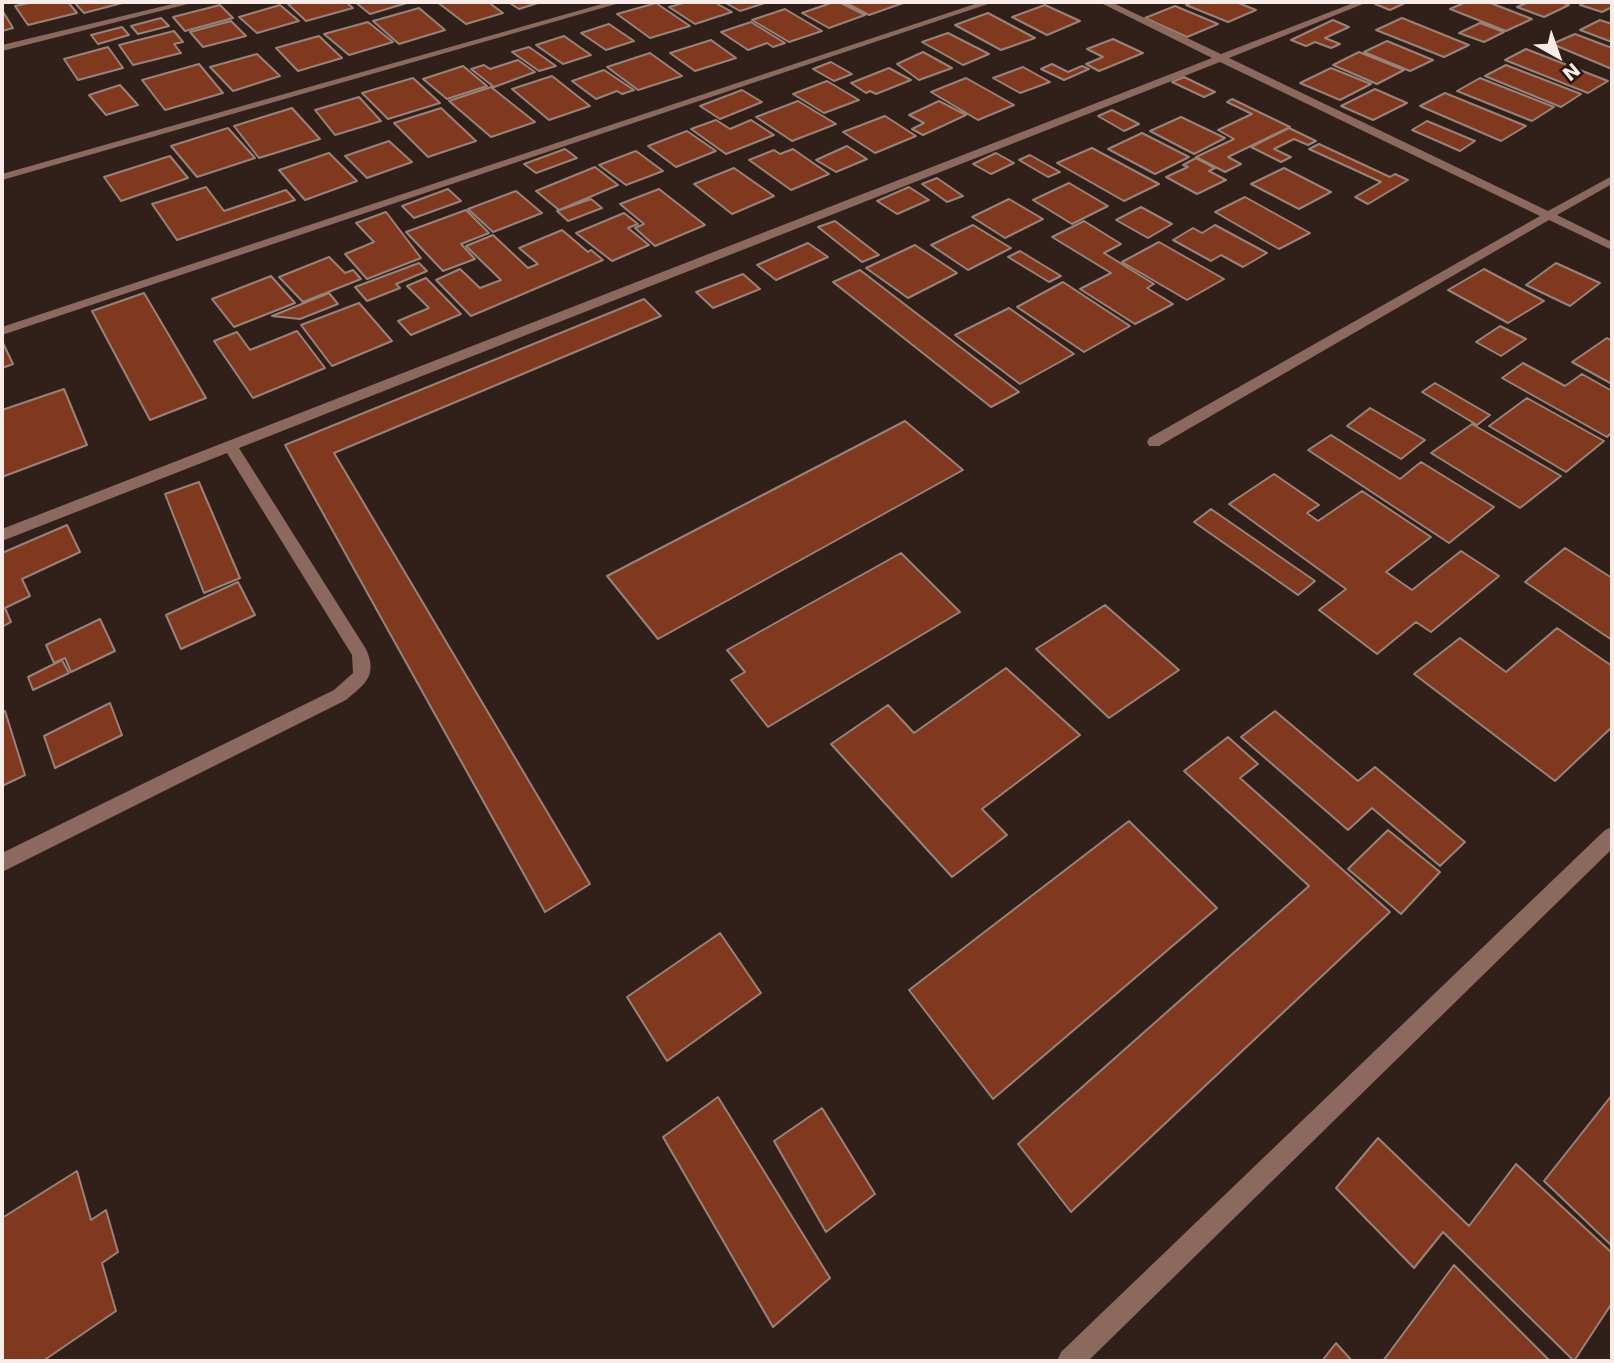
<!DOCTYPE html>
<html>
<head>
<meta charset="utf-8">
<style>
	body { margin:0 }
	#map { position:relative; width:1614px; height:1363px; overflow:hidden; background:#31201a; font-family:"DejaVu Sans",sans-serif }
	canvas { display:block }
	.frame { position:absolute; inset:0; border:4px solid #f9ece8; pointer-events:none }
	.north { position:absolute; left:1523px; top:21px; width:70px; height:70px; -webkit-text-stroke:5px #271611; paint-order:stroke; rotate:140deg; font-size:19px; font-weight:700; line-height:28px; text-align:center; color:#f9ece8 }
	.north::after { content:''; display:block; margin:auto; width:24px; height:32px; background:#f9ece8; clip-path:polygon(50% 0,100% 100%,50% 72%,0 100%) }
</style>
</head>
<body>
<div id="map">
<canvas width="1614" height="1363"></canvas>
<div class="frame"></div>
<div class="north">N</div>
</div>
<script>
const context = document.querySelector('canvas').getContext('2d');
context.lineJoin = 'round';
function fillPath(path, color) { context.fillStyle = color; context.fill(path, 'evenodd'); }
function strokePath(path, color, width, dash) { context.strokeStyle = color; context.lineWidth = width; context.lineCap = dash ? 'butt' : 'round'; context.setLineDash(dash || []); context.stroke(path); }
const building = new Path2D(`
	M34 2H68L77 13 28 25 15 6Z
	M74 2H126L84 13Z
	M298 2H346L353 8 306 21 288 4Z
	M355 2H410L370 14Z
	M437 2H488L503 13 466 24Z
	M508 2H541L519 9Z
	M687 2H714L732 12 695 24 669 7Z
	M724 2H768L740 11Z
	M834 2H839L865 15 829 28 802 13Z
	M844 2H906L869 15Z
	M1193 2H1236L1256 10 1228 22 1186 5Z
	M1380 2H1407L1390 10 1375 4Z
	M1466 2H1488L1532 19 1506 31 1450 9Z
	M1529 2H1560L1569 5 1544 17 1517 7Z
	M1586 2H1612V7L1602 12 1580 5Z
	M656 3 690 26 650 38 617 14Z
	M220 5 233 18 185 31 173 17Z
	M280 5 299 21 257 33 239 17Z
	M1045 5 1080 21 1047 35 1012 17Z
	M1175 6 1218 24 1187 37 1145 18Z
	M419 8 445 30 399 44 373 21Z
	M785 9 822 31 789 42 752 20Z
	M2 10 13 28 2 31Z
	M988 13 1035 38 1001 50 955 25Z
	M161 18 169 26 138 34 131 26Z
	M1402 18 1469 45 1444 57 1376 30Z
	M1333 20 1349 27 1325 38 1340 44 1331 48 1315 42 1306 46 1291 40Z
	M1600 20 1612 24V42L1580 30Z
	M231 21 246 36 203 47 190 32Z
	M368 22 393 42 349 55 324 34Z
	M751 22 785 43 773 47 767 43 748 50 721 32Z
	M1480 23 1504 32 1484 42 1459 33Z
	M609 24 634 41 606 50 581 33Z
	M122 27 129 35 98 44 91 35Z
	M174 31 183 42 174 44 181 53 133 65 119 45Z
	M948 33 989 54 963 65 922 42Z
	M1575 34 1612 48V69L1552 44Z
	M319 36 342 58 298 71 276 48Z
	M564 36 591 55 563 64 536 45Z
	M1113 39 1143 53 1099 71 1086 64 1103 57 1087 49Z
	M711 40 736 58 695 71 670 53Z
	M1387 41 1433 60 1410 71 1364 52Z
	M108 47 123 68 78 80 64 59Z
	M529 47 556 66 539 71 512 52Z
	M1526 49 1608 81 1588 93 1505 60Z
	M923 52 952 68 919 80 897 64Z
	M1359 52 1404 70 1377 84 1333 65Z
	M650 53 682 76 638 90 607 67Z
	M257 54 280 76 233 91 210 67Z
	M518 60 535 72 494 87 471 69 484 65 490 69Z
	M831 62 852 74 834 81 813 69Z
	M199 64 223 93 165 110 142 80Z
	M1052 64 1068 72 1082 66 1089 69 1064 80 1041 69Z
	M1506 65 1581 94 1561 107 1485 76Z
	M463 66 487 86 447 99 423 79Z
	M1023 67 1050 82 1020 93 993 78Z
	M889 68 911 80 876 94 870 91 866 93 851 83Z
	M1331 68 1371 84 1340 100 1300 83Z
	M604 70 634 90 622 94 617 91 596 99 572 81Z
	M552 76 590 106 549 120 512 89Z
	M1184 77 1215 92 1204 97 1172 82Z
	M413 78 440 103 388 119 362 93Z
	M966 78 1014 105 978 120 931 92Z
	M1480 78 1554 107 1532 121 1457 91Z
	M827 81 859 100 824 113 793 94Z
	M120 85 138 105 106 115 89 95Z
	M491 87 535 122 491 137 449 101Z
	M1375 89 1407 103 1373 120 1341 106Z
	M742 90 762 102 720 119 700 106Z
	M1445 93 1526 126 1501 141 1420 106Z
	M359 97 381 121 335 135 315 110Z
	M1232 99 1290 127 1228 157 1241 164 1225 172 1196 157 1234 139 1218 130 1252 114 1227 102Z
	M798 101 836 124 792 141 756 117Z
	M939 101 966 115 923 135 912 129 924 123 909 115Z
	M292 108 320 139 259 158 234 126Z
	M441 108 476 141 428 157 394 123Z
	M1112 110 1139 124 1124 131 1098 116Z
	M885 116 916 136 875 153 843 132Z
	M1181 117 1225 138 1194 154 1150 131Z
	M716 120 730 129 751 120 774 135 726 154 691 129Z
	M1427 121 1475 141 1460 151 1412 130Z
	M228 128 255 158 197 177 171 146Z
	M1289 128 1316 141 1308 145 1294 139 1274 149 1291 157 1281 162 1251 147Z
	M687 131 716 151 676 167 648 146Z
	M1142 133 1189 157 1155 174 1108 149Z
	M389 141 412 162 367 178 345 156Z
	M1319 144 1390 177 1395 174 1408 180 1368 204 1355 197 1381 182 1309 149Z
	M847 146 867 159 836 172 816 160Z
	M1092 148 1159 184 1124 201 1057 163Z
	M565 149 577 158 536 173 524 164Z
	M793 149 829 174 791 190 749 160 774 150 780 154Z
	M636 151 663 171 626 185 599 165Z
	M329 153 357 181 305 200 279 170Z
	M996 153 1014 163 991 174 973 164Z
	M1030 155 1060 172 1048 177 1019 160Z
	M170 156 188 178 121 201 104 177Z
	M1196 158 1215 168 1209 171 1226 180 1197 194 1166 177 1188 167 1183 165Z
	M595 167 618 185 559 210 536 191Z
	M734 168 774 196 732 214 694 184Z
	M1284 168 1331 192 1299 209 1251 184Z
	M937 178 963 196 947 202 922 184Z
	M1069 183 1108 206 1072 224 1033 200Z
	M206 187 224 211 286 190 295 200 177 240 152 204Z
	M909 187 929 200 897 214 877 201Z
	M448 189 461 201 414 218 402 206Z
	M659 189 705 225 655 246 635 228 644 224 620 204Z
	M516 191 542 213 493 232 468 209Z
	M1245 197 1310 233 1279 249 1215 212Z
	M591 199 602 208 568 221 557 211Z
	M1009 199 1043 219 1005 238 972 217Z
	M1141 207 1172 224 1148 238 1116 220Z
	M466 210 489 233 461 244 475 259 443 271 406 232Z
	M386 212 421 258 367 279 345 254 374 242 356 223Z
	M624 213 638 224 628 228 649 245 612 261 576 233Z
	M835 221 879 255 862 262 818 227Z
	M1084 221 1121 244 1104 253 1154 284 1147 288 1173 304 1135 324 1080 289 1111 273 1052 237Z
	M973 225 1011 248 968 270 931 245Z
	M1215 225 1267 253 1243 267 1221 255 1211 261 1173 240 1193 228 1202 233Z
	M562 230 588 252 591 250 603 260 471 316 436 280 460 269 480 288 501 280 466 246 493 235 528 268 538 264 519 248Z
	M1159 242 1224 279 1187 300 1122 262Z
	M808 243 828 257 776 280 757 265Z
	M915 245 957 273 908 298 866 268Z
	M1020 251 1061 276 1049 282 1008 257Z
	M329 257 345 273 353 270 361 279 303 302 279 277Z
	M419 263 427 271 396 284 400 288 367 301 355 287Z
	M1556 263 1600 283 1570 306 1526 285Z
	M1484 269 1544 301 1508 323 1448 290Z
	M860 270 1019 392 991 407 833 282Z
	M743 274 760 289 713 308 696 292Z
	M271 276 295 303 234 327 212 299Z
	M426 278 461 314 411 335 398 321 429 308 407 286Z
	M1063 282 1130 326 1084 352 1017 307Z
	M144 293 206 398 150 420 92 311Z
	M329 293 338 304 300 319 272 316Z
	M644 299 661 316 334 453 590 884 545 912 285 445Z
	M359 303 392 341 332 366 301 325Z
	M1009 308 1074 354 1020 384 955 335Z
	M1500 326 1526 339 1501 356 1476 342Z
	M297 331 325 368 253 398 214 341 237 332 250 350Z
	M1607 338 1612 341V384L1572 362Z
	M2 341 13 364 2 368Z
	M1523 363 1565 386 1582 374 1612 391V432L1607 437 1502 378Z
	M1435 383 1490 415 1477 425 1422 392Z
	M64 389 87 445 2 477V410Z
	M1527 398 1604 441 1566 472 1489 426Z
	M1370 408 1425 440 1401 459 1347 426Z
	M905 421 963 470 658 639 607 576Z
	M1472 424 1561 476 1520 508 1431 453Z
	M1331 435 1400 479 1421 462 1494 507 1449 543 1308 450Z
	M1274 474 1319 505 1307 513 1318 521 1362 491 1431 537 1386 572 1412 590 1461 551 1499 576 1431 632 1416 622 1377 654 1319 610 1346 589 1229 504Z
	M199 482 240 578 204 593 165 494Z
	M1211 509 1315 581 1298 595 1194 522Z
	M67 525 80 552 22 579 30 596 5 608 11 622 2 627V553Z
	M1565 548 1612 578V640L1525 582Z
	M901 553 960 612 768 727 731 680 745 672 727 650Z
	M238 582 255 615 181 649 166 615Z
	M1105 605 1179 670 1109 718 1036 649Z
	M100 619 115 651 71 672 65 658 54 663 46 645Z
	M1557 628 1612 666V727L1555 781 1414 674 1460 638 1506 672Z
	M62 660 69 673 33 690 28 677Z
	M1006 668 1080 735 982 809 1007 835 952 877 831 744 888 705 914 733Z
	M110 703 122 735 55 768 44 736Z
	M5 711 25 775 2 786V712Z
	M1275 711 1358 781 1375 767 1465 842 1440 866 1372 808 1348 830 1241 737Z
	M1228 737 1258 764 1240 778 1390 912 1071 1212 1018 1144 1309 886 1184 771Z
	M1129 821 1217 908 993 1099 909 990Z
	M1388 830 1440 872 1401 914 1348 869Z
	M720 933 761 993 667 1061 627 997Z
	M1612 1095V1246L1544 1181Z
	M718 1097 830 1278 773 1327 663 1137Z
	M822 1108 875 1194 826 1232 774 1141Z
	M1378 1138 1469 1226 1516 1164 1612 1253V1303L1574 1361 1443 1232 1414 1268 1336 1188Z
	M77 1171 91 1220 106 1210 118 1252 102 1263 116 1311 43 1361H2V1218Z
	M1454 1265 1550 1361H1383Z
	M1336 1343 1352 1361H1322Z`);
fillPath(building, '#80391f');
strokePath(building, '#98827a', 2);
fillPath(new Path2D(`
	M181 2H196L2 51V45Z
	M609 2H623L2 180V174Z
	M981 2H994L2 335V327Z
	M1099 2H1111L1221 54 1356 2H1368L1229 58 1548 211 1612 176V184L1557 215 1612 242V250L1549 220 1159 446H1149L1147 442 1149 438 1540 216 1220 62 239 448 366 649C378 676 365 684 346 700L2 872V853L334 690 353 673 352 655 227 453 2 541V529L1212 58Z
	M1612 827V849L1088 1361H1057L1061 1352 1605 830Z`), '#8b695e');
</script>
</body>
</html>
